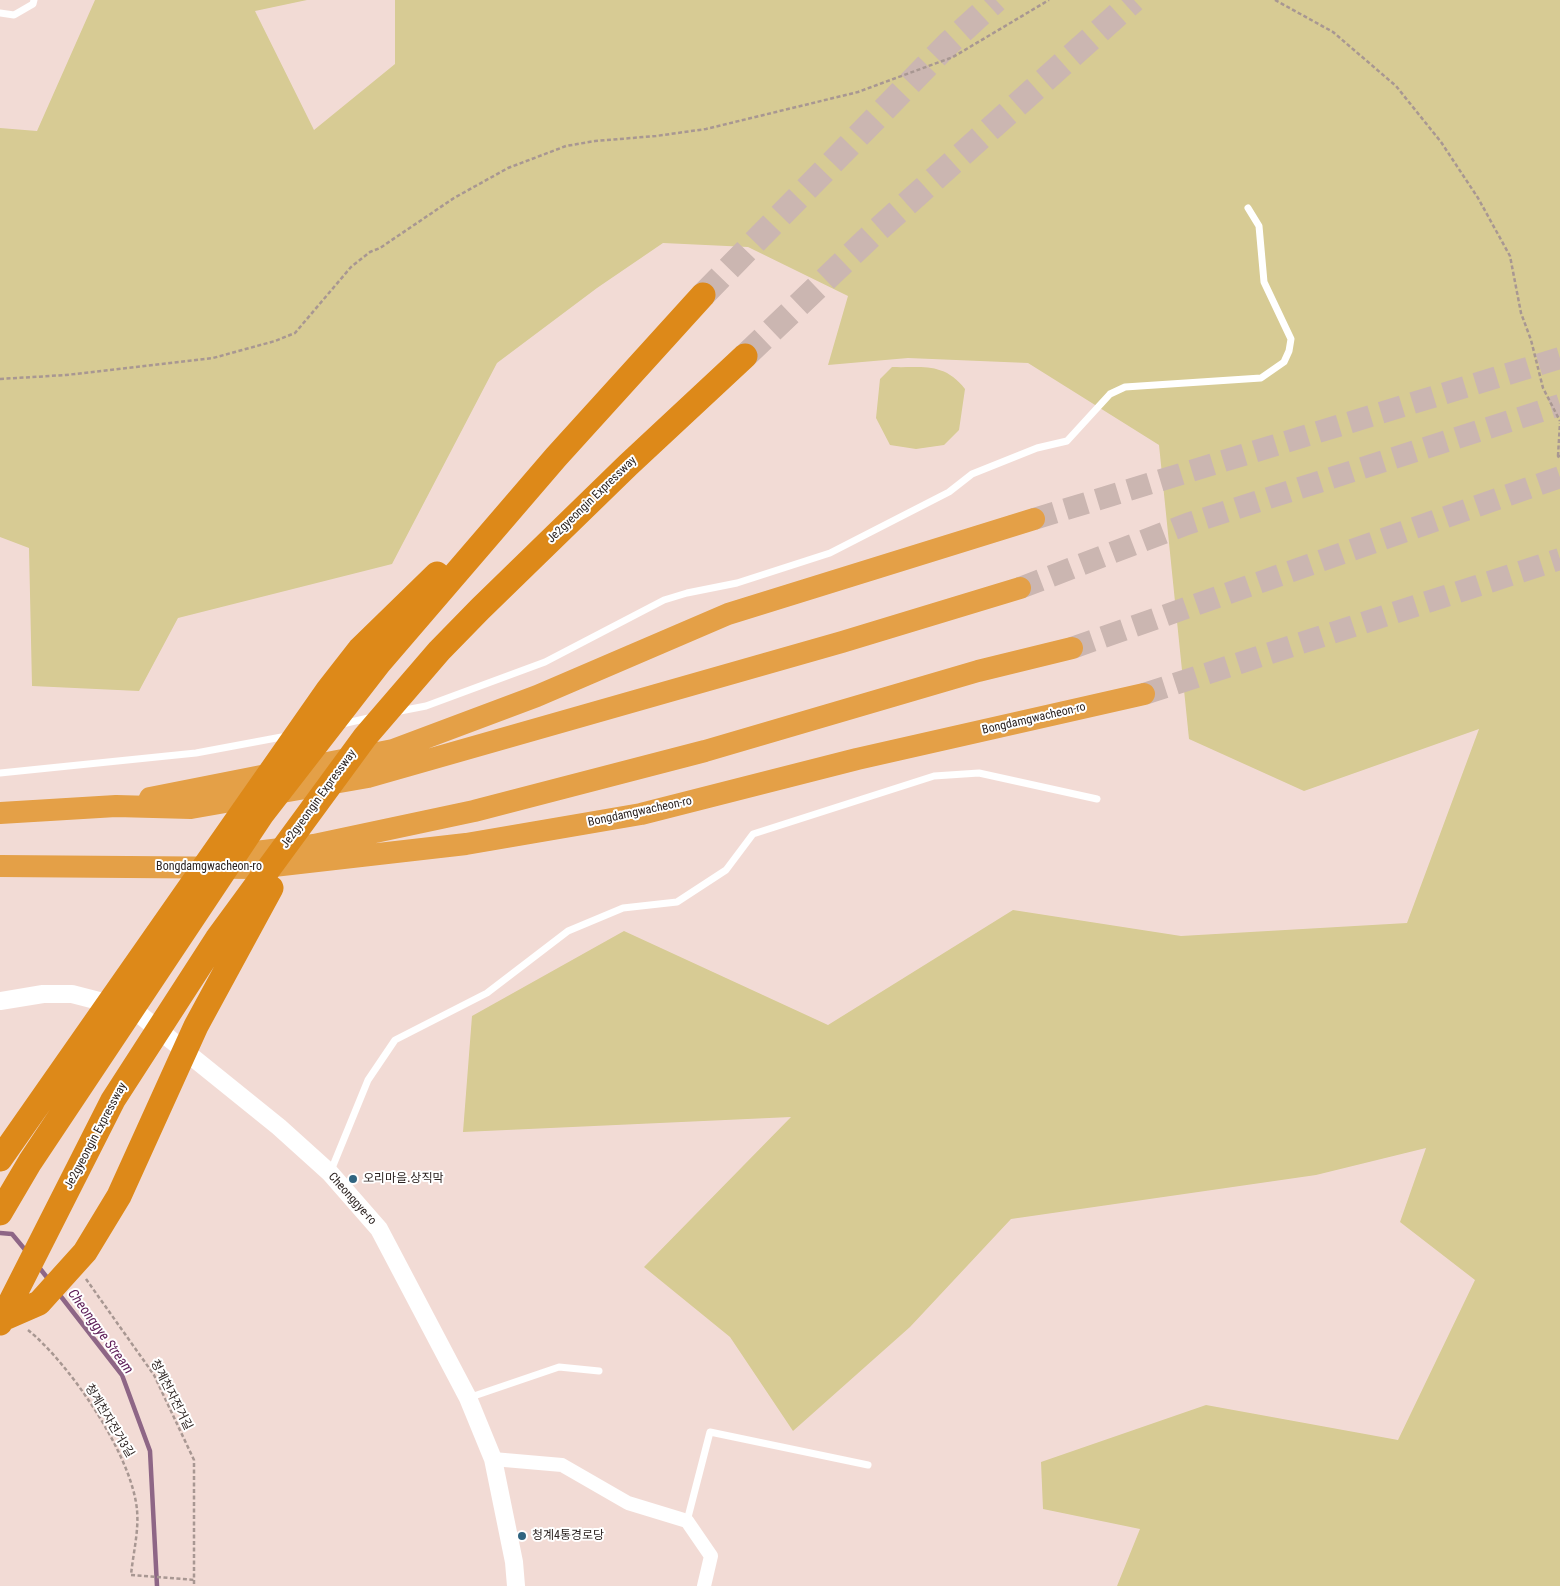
<!DOCTYPE html>
<html>
<head>
<meta charset="utf-8">
<style>
	body { margin:0 }
	canvas { display:block; background:#f2dbd5 }
</style>
</head>
<body>
<canvas width="1560" height="1586"></canvas>
<script>
const context = document.querySelector('canvas').getContext('2d');
context.lineJoin = 'round';
function fillPath(path, color) { context.fillStyle = color; context.fill(path, 'evenodd'); }
function strokePath(path, color, width, dash) { context.strokeStyle = color; context.lineWidth = width; context.lineCap = dash ? 'butt' : 'round'; context.setLineDash(dash || []); context.stroke(path); }
function label(font, color, halo, rows, align = 'center') {
  context.font = font + ' "Roboto Condensed","Noto Sans KR",sans-serif'; context.lineWidth = 4; context.setLineDash([]); context.textBaseline = 'middle'; context.strokeStyle = halo; context.fillStyle = color; for (const [text, x, y, turn = 0] of rows) {
    context.save(); context.translate(x, y); context.rotate((+turn || 0) * Math.PI / 180); context.textAlign = isNaN(turn) ? turn : align; if (halo) context.strokeText(text, 0, 0); context.fillText(text, 0, 0); context.restore();
  }
}
fillPath(new Path2D(`
	M95 0H307L255 11 314 130 395 64V0H1560V1586H1117L1140 1529 1043 1509 1041 1462 1206 1405 1398 1440 1475 1280 1400 1222 1426 1148 1316 1175 1011 1219 910 1327 793 1431 730 1337 644 1267 791 1117 463 1132 472 1016 624 931 828 1025 1013 910 1181 936 1407 923 1479 729 1304 791 1189 739 1159 445 1028 363 908 358 828 365 848 296 748 247 663 243 597 288 497 363 392 564 178 618 139 691 32 686 29 548 0 537V128L37 131Z
	M892 367C923 368 944 362 965 389L959 430 944 445 916 449 890 445 876 418 880 379Z`), '#d7cb94');
strokePath(new Path2D(`
	M0 1233 12 1234 27 1252
	M38 1266 49 1280
	M59 1294 122 1375 150 1451 157 1586`), '#8e6686', 4.5);
strokePath(new Path2D(`
	M1034 519 1560 358
	M1020 588 1187 524 1560 405
	M1072 648 1560 477
	M1144 694 1560 559`), '#cbb6b1', 22, [22, 11]);
strokePath(new Path2D(`
	M703 295 948 44 996 0
	M745 356 872 235 1134 0`), '#cbb6b1', 25, [25, 12]);
strokePath(new Path2D(`
	M1275 0 1333 32 1396 86 1441 142 1478 198 1510 256 1521 313 1531 340 1543 388 1560 421
	M0 379 66 375 213 358 275 341 295 333 351 267 370 252 380 248 454 198 508 168 566 146 595 141 656 136 706 129 858 92 953 57 1049 0
	M1558 456 1560 423
	M1560 456H1558L1560 459
	M86 1279 154 1375 194 1460V1586
	M28 1330C70 1364 132 1455 137 1510 139 1531 133 1554 131 1575L195 1580`), '#a89792', 2.5, [4, 2.5]);
strokePath(new Path2D(`
	M0 13 14 15 33 4 34 0
	M395 712 426 706 545 662 664 600 687 593 737 583 830 553 949 492 972 474 1037 448 1067 441 1110 394 1125 387 1261 378 1284 362 1289 351 1291 339 1264 282 1259 226 1248 208
	M342 724 373 717
	M0 773 196 753 287 736
	M330 1173 368 1080 395 1040 487 993 568 931 623 908 677 902 726 870 753 834 934 776 979 773 1097 799
	M468 1398 559 1367 599 1371
	M687 1521 710 1432 868 1465`), '#fff', 7);
strokePath(new Path2D(`
	M493 1459 562 1465 628 1503 687 1521 711 1556 704 1586`), '#fff', 14);
strokePath(new Path2D(`
	M0 1001 43 994H72L134 1010 279 1127 330 1173 379 1229 468 1398 493 1459 514 1562 516 1586`), '#fff', 18);
strokePath(new Path2D(`
	M150 798 393 750 537 696 728 614 1034 519
	M0 813 116 806 191 808 368 777 842 642 1020 588
	M222 856 314 845 474 811 705 751 978 671 1072 648
	M0 866 256 868 466 844 641 814 857 759 1144 694`), '#e4a047', 22);
strokePath(new Path2D(`
	M0 1159 328 690 360 649 437 574
	M0 1213 30 1162 262 814 379 663 556 457 703 295
	M0 1320 39 1303 85 1252 119 1196 196 1026 271 888
	M0 1323 113 1100 217 939 365 737 439 651 480 609 628 465 745 356`), '#dd8919', 25);
for (const [x, y, r, color] of [
	[353,1179,5,"#306480"],
	[522,1536,5,"#306480"]
]) { const dot = new Path2D(); dot.arc(x, y, r, 0, 2 * Math.PI); context.fillStyle = color; context.fill(dot); strokePath(dot, '#fff', 2); }
label('12px', '#2d2422', '#fff', [
	["Je2gyeongin Expressway",592,500,-44],
	["Bongdamgwacheon-ro",1034,719,-13],
	["Je2gyeongin Expressway",319,799,-54],
	["Bongdamgwacheon-ro",640,812,-12],
	["Bongdamgwacheon-ro",209,867],
	["Je2gyeongin Expressway",96,1136,-62],
	["Cheonggye-ro",352,1199,48],
	["청계천자전거길",171,1395,63],
	["청계천자전거3길",109,1421,59]
]);
label('12px', '#2d2422', '#fff', [
	["오리마을.상직막",363,1179],
	["청계4통경로당",532,1536]
], 'left');
label('italic 14px', '#5f205a', '#fff', [
	["Cheonggye Stream",100,1332,54]
]);
</script>
</body>
</html>
